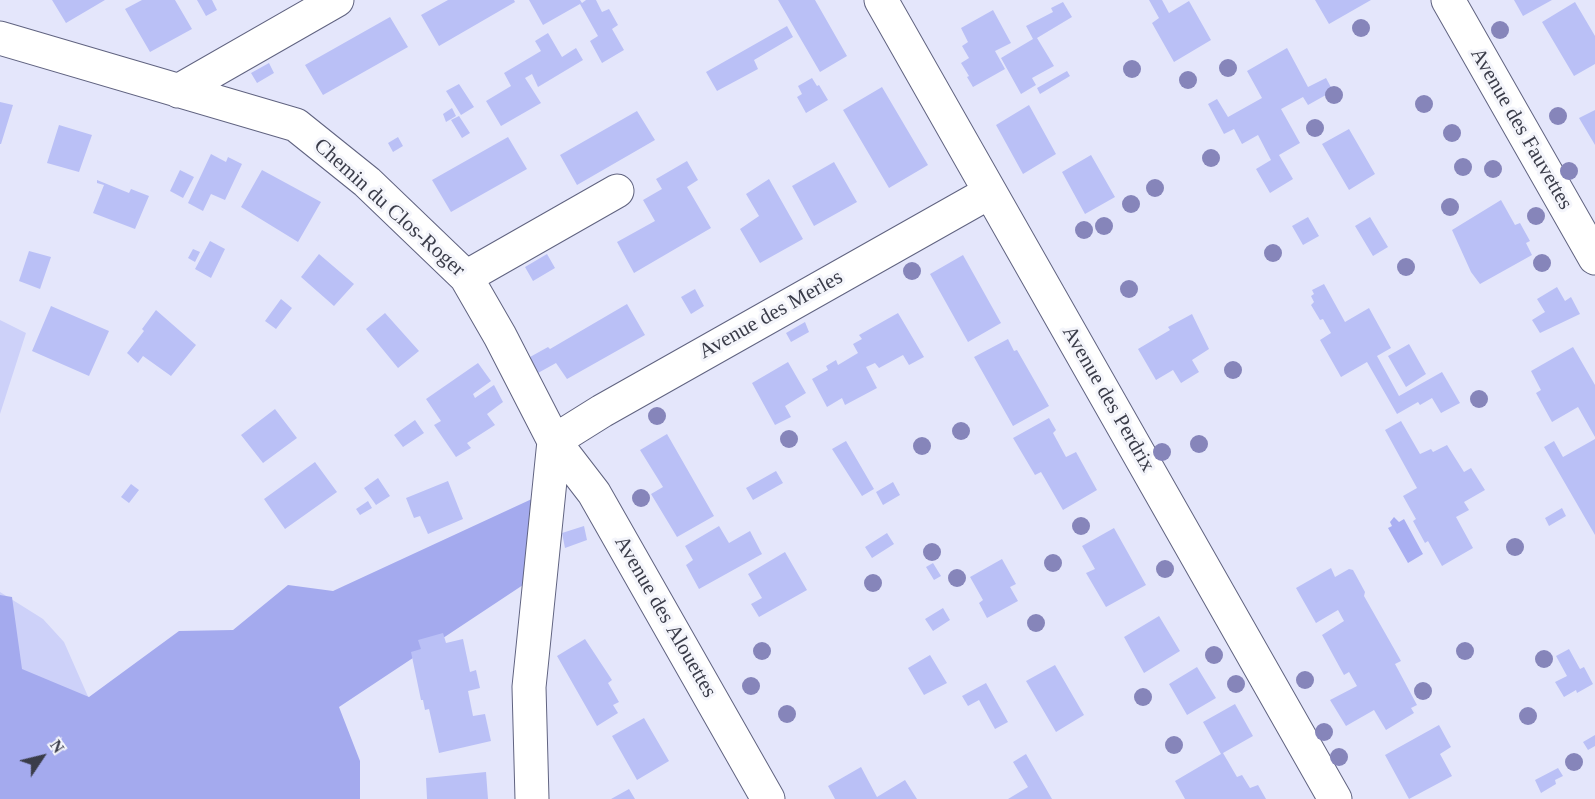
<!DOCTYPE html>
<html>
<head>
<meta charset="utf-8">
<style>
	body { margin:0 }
	#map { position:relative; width:1595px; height:799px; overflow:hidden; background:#e4e6fb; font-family:Georgia,serif }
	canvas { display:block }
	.north { position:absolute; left:12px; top:727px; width:60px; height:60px; -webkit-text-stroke:4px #f4f5fb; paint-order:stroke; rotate:55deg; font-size:16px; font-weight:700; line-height:24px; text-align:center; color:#3a3c49 }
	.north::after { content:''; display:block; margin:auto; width:21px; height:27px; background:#3a3c49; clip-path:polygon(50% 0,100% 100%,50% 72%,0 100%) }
</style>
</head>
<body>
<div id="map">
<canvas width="1595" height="799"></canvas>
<div class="north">N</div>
</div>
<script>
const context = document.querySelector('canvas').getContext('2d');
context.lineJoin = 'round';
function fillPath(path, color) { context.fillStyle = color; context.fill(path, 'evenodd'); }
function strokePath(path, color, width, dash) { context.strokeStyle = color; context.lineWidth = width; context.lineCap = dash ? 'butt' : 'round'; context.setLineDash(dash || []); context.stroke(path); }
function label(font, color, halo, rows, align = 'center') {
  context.font = font + ' Georgia,serif'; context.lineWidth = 6; context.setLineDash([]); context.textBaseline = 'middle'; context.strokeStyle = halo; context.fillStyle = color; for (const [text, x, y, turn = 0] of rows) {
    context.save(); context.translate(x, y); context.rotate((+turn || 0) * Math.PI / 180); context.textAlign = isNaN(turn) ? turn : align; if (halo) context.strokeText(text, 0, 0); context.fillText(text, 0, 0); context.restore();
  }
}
fillPath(new Path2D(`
	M0 320 26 333 0 414Z
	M0 592 43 619 64 642 90 701 0 799Z`), '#cdd1f9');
fillPath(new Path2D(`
	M534 498 523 585 339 707 360 761V799H0V595L12 597 22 669 89 697 179 631 233 630 288 585 333 591Z`), '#a4aaee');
fillPath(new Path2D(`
	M1394 517 1399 522 1404 519 1423 554 1408 563 1388 528 1392 526 1390 522Z`), '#a9aff2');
fillPath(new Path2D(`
	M52 0H105L66 23Z
	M142 0H175L192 29 150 52 125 9Z
	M197 0H212L217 10 206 16Z
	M448 0H514L515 2 439 46 421 15Z
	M529 0H580L582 3 586 0H596L602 12 609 9 618 25 612 29 624 50 602 63 590 41 598 36 580 4 543 25Z
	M778 0H815L847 56 820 72Z
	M1149 0H1162L1169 13 1189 1 1211 40 1174 62 1152 23 1159 18Z
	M1315 0H1371L1329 24Z
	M1514 0H1552L1523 16Z
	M1063 2 1072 17 1037 38 1054 66 1032 78 1036 85 1021 94 1001 58 1033 39 1026 26 1053 12 1051 8Z
	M1575 2 1595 36V64L1574 76 1542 22Z
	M993 10 1011 43 995 51 1005 69 973 87 967 77 969 76 961 63 969 58 962 46 968 42 961 28Z
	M390 17 408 47 323 95 305 65Z
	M787 26 793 37 754 60 758 69 717 91 706 72Z
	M548 33 562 57 576 48 583 60 538 87 532 74 525 78 541 103 501 126 486 101 511 86 504 73 541 51 535 41Z
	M1287 48 1308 87 1326 78 1333 91 1308 105 1303 97 1281 109 1300 143 1279 155 1293 179 1270 193 1256 169 1271 160 1258 135 1242 144 1234 129 1224 134 1208 104 1217 99 1228 117 1262 98 1247 71Z
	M269 63 274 73 257 83 251 73Z
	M1067 71 1070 76 1040 94 1037 88Z
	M812 78 817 86 819 85 828 100 806 113 797 97 802 94 798 86Z
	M459 84 474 107 461 115 446 91Z
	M882 87 928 165 889 188 843 110Z
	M0 102 13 105 1 144H0Z
	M1029 105 1056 154 1023 174 996 125Z
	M452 108 456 116 446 122 443 114Z
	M1595 110V145L1579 118Z
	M637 111 655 140 577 185 560 155Z
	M459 116 470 133 462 138 451 120Z
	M59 125 92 135 79 172 47 163Z
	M1349 129 1375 174 1349 190 1322 144Z
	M398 137 403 146 393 152 388 143Z
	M508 137 527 169 451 212 432 180Z
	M211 154 226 162 228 157 242 164 225 200 211 194 203 211 188 203Z
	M1091 155 1115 197 1085 214 1062 172Z
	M687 161 698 180 687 187 711 228 634 273 617 242 655 221 643 200 662 189 656 179Z
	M834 162 857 202 814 226 792 186Z
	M180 170 194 177 183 198 170 191Z
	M262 170 321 202 298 242 241 207Z
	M769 179 803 239 760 263 740 229 759 216 746 194Z
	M97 180 129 193 131 189 149 196 135 229 93 213 104 185 97 183Z
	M1501 200 1515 225 1520 223 1530 241 1526 243 1532 255 1480 284 1471 272 1452 230Z
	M1308 217 1319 236 1303 245 1292 226Z
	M1370 217 1388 247 1373 256 1355 226Z
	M210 241 225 249 211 278 195 269Z
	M193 249 200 252 195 262 188 258Z
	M29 251 51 257 40 289 19 281Z
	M319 254 354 284 334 306 301 277Z
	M547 254 555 268 533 281 525 267Z
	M963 255 1001 323 968 342 930 274Z
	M1324 284 1345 322 1369 308 1391 348 1377 356 1399 396 1442 372 1460 403 1441 413 1432 398 1420 405 1418 402 1397 414 1367 362 1341 377 1320 340 1331 333 1323 319 1320 320 1311 305 1314 302 1311 296 1314 294 1312 290Z
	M1557 287 1565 301 1571 297 1580 314 1540 333 1532 320 1545 312 1537 299Z
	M695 289 704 306 691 314 681 297Z
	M281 299 292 308 276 329 265 321Z
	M627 304 645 335 567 379 556 363 538 373 530 357 548 347 550 349Z
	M51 306 109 331 89 376 32 351Z
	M156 310 196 345 171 376 143 356 138 363 127 353 144 331 142 329Z
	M385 313 419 351 398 368 366 329Z
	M898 313 924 357 909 365 903 355 879 368 875 363 866 367 877 388 845 405 842 398 827 407 812 379 828 370 826 366 836 360 838 365 858 353 853 344 862 339 859 335Z
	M1192 314 1209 349 1192 360 1199 372 1181 383 1173 370 1156 380 1138 349 1170 330 1168 327Z
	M805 322 809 332 791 342 786 333Z
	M1008 339 1014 351 1017 350 1049 406 1013 426 974 357Z
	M1409 344 1426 374 1406 387 1388 356Z
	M1573 347 1595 385V437L1578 407 1552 422 1536 393 1541 390 1531 371Z
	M788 362 806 393 785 406 791 417 775 425 752 383Z
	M478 363 491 381 473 394 475 398 494 385 503 402 487 414 495 425 467 443 471 448 456 457 434 425 441 421 426 399Z
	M275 409 297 438 263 463 241 435Z
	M1049 418 1056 430 1053 433 1066 457 1076 452 1097 490 1063 510 1041 472 1035 475 1013 438Z
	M415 420 424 433 403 447 394 435Z
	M1401 421 1420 454 1431 449 1433 452 1447 445 1464 472 1471 468 1485 490 1464 502 1469 510 1456 517 1473 548 1442 566 1428 541 1425 543 1413 521 1416 519 1403 496 1417 488 1385 430Z
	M667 434 714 516 677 537 651 494 663 487 640 450Z
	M1595 439V535L1544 447 1554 441 1563 457Z
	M846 441 874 489 862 496 832 449Z
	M315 462 337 492 285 529 264 499Z
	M776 471 783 483 753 500 746 488Z
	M378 478 390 496 376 505 364 488Z
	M448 481 463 519 428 534 420 516 414 518 406 498Z
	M893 482 900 495 883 505 876 492Z
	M131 484 139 490 129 503 121 497Z
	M368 501 372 508 360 515 356 509Z
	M1562 508 1566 516 1549 526 1545 518Z
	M584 526 587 540 565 548 562 533Z
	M719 526 729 543 750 531 762 554 699 589 686 565 693 560 685 546Z
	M1114 528 1146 585 1106 607 1086 573 1095 569 1082 546Z
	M887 533 894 544 872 558 865 547Z
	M785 552 807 590 759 617 751 604 762 598 748 574Z
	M1002 559 1016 584 1010 587 1018 601 987 618 979 603 983 600 970 577Z
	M933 563 941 576 934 580 926 567Z
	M1331 568 1335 577 1349 569 1353 570 1365 592 1364 596 1401 661 1395 664 1417 705 1411 708 1414 713 1386 730 1374 710 1346 726 1330 700 1357 686 1349 672 1344 675 1322 635 1344 621 1338 610 1316 623 1296 588Z
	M943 608 950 620 933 631 925 619Z
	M1159 616 1180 651 1144 673 1124 637Z
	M443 633 446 643 463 639 470 672 476 670 480 688 468 691 473 716 485 714 491 741 439 753 429 709 425 710 423 700H421L411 652 421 649 418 640Z
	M585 639 612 680 608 683 619 702 613 705 618 713 597 726 557 656Z
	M1569 649 1580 669 1584 667 1593 684 1577 693 1576 690 1564 697 1555 682 1567 676 1556 656Z
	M930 655 947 683 924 695 908 668Z
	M1055 665 1084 715 1056 732 1026 681Z
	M1197 667 1216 698 1187 715 1169 684Z
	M986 683 1008 722 995 729 979 700 968 706 962 696Z
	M1235 704 1253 736 1223 753 1237 777 1242 775 1250 788 1258 785 1266 799H1185L1175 781 1221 754 1203 722Z
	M644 718 669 761 637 780 612 736Z
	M1439 725 1451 747 1440 754 1452 776 1409 799 1385 755Z
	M1595 735V746L1588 750 1583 742Z
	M1026 754 1030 761 1052 799H1008L1028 787 1013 762Z
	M861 767 877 797 905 780 917 799H835L828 786Z
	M1558 768 1563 776 1555 780 1556 784 1541 793 1535 780Z
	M486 772 488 799H427L426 778Z
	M629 789 635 799H611Z`), '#bac0f6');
const minor = new Path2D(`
	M881 0 1335 799
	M1448 0 1595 258
	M0 38 296 125 367 182 466 277 500 336 554 441 529 687 532 799
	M178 91 337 0
	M466 277 617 191
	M768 799 594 493 554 441 602 411 990 192`);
strokePath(minor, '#606380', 35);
strokePath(minor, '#fff', 33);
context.fillStyle = '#8685ba';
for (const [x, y] of [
	[1361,28],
	[1500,30],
	[1228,68],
	[1132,69],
	[1188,80],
	[1334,95],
	[1424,104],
	[1558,116],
	[1315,128],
	[1452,133],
	[1211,158],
	[1463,167],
	[1493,169],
	[1569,171],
	[1155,188],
	[1131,204],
	[1450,207],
	[1536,216],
	[1104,226],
	[1084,230],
	[1273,253],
	[1542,263],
	[1406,267],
	[912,271],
	[1129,289],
	[1233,370],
	[1479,399],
	[657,416],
	[961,431],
	[789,439],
	[1199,444],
	[922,446],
	[1162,452],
	[641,498],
	[1081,526],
	[1515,547],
	[932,552],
	[1053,563],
	[1165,569],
	[957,578],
	[873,583],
	[1036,623],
	[762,651],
	[1465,651],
	[1214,655],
	[1544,659],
	[1305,680],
	[1236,684],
	[751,686],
	[1423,691],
	[1143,697],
	[787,714],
	[1528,716],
	[1324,732],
	[1174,745],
	[1339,757],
	[1574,762]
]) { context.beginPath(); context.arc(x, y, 9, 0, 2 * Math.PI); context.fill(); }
label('21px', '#3a3c49', '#f4f5fb', [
	["Avenue des Fauvettes",1521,129,60],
	["Chemin du Clos-Roger",389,208,42],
	["Avenue des Merles",771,315,-29],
	["Avenue des Perdrix",1108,399,60],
	["Avenue des Alouettes",665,617,60]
]);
</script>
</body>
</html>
